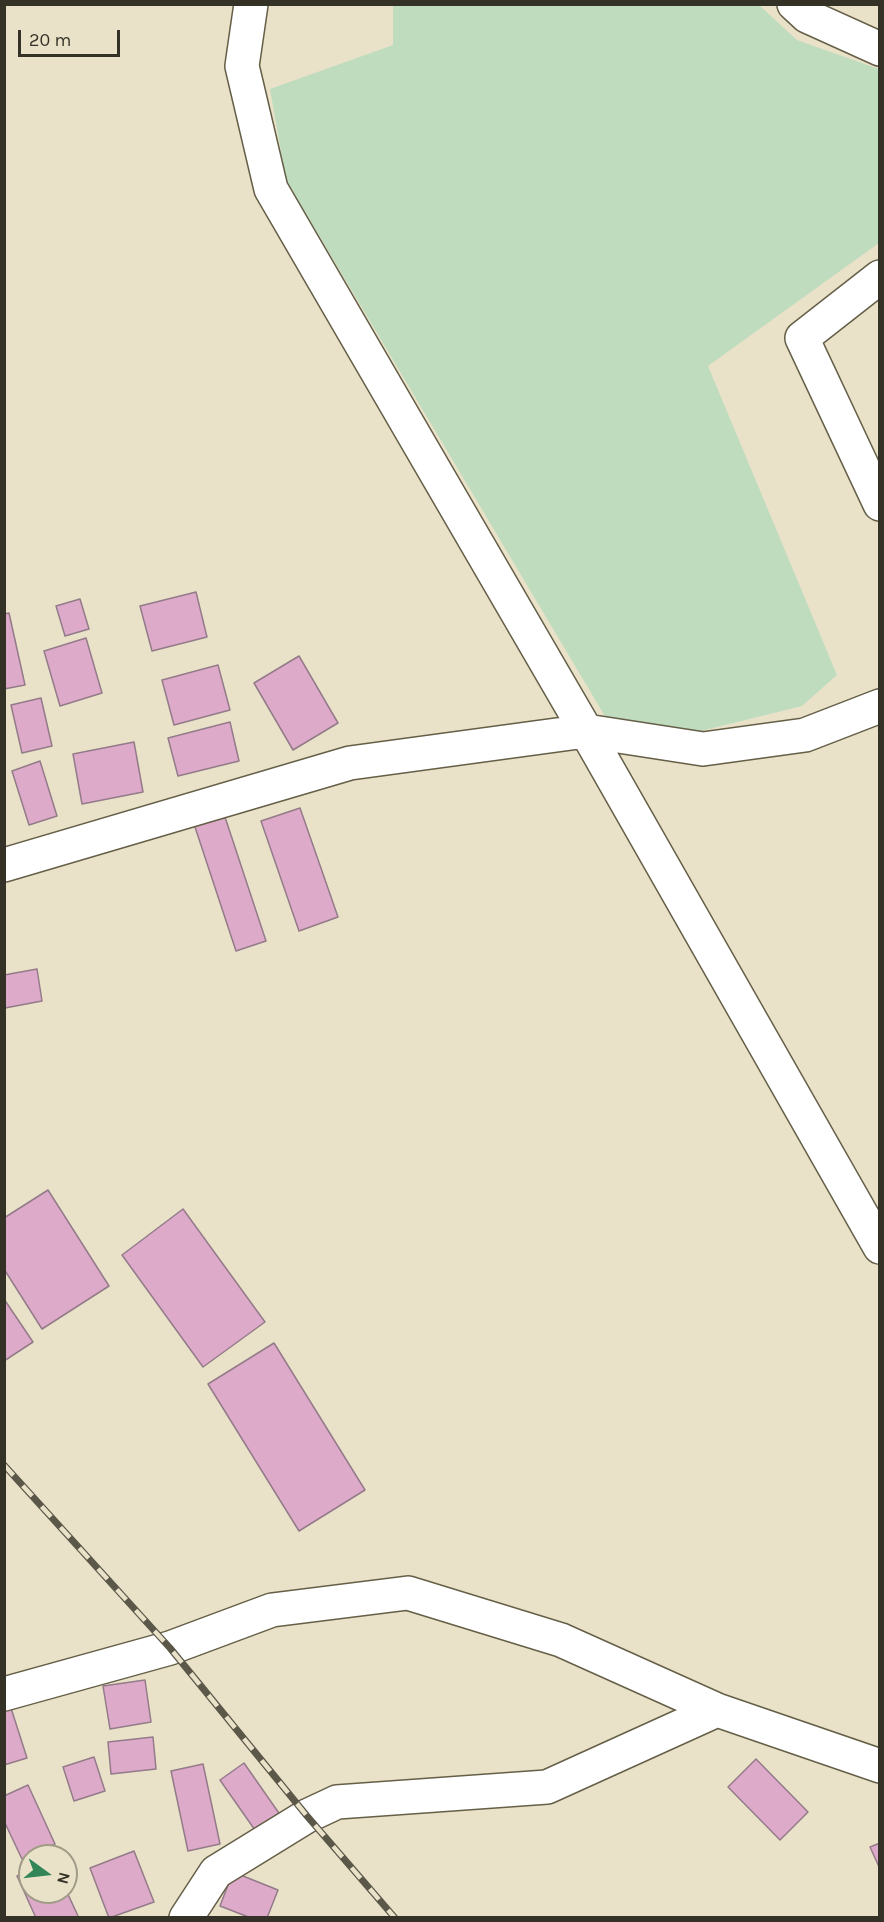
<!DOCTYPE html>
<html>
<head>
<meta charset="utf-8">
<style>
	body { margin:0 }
	#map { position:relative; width:884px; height:1922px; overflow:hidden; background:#e9e2c8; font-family:Karla,sans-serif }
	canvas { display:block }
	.frame { position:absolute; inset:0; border:6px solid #343227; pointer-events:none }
	.north { position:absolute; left:18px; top:1844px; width:60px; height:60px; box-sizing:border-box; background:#e9e2c8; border:2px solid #a19c88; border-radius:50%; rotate:105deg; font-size:16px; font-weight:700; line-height:24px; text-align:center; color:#343227 }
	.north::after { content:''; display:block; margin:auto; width:21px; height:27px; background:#318557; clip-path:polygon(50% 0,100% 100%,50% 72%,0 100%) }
	.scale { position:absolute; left:18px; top:30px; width:102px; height:27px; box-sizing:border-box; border:3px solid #343227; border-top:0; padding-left:8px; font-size:18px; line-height:21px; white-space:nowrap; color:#343227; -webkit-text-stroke:4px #e9e2c8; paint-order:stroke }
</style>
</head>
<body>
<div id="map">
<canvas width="884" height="1922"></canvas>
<div class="frame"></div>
<div class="north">N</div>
<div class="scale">20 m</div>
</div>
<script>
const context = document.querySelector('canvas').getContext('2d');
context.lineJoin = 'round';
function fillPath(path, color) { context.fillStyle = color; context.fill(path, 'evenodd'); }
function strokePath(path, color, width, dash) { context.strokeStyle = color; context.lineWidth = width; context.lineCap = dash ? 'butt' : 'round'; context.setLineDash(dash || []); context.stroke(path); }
fillPath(new Path2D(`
	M393 4 759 5 797 40 879 69V243L708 366 837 675 802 706 701 731 609 723 286 180 270 89 393 45Z`), '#c0dcbf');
const building = new Path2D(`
	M196 592 207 637 152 651 140 606Z
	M80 599 89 629 65 636 56 606Z
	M9 613 25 685 4 689V614Z
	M86 638 102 693 60 706 44 651Z
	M299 656 338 723 293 750 254 683Z
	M218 665 230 710 174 725 162 680Z
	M41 698 52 746 22 753 11 705Z
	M230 722 239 761 178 776 168 738Z
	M134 742 143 792 82 804 73 754Z
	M40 761 57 816 29 825 12 771Z
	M300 808 338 917 299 931 261 821Z
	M223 811 266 941 236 951 193 821Z
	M37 969 42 1001 5 1008 4 975Z
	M48 1190 109 1286 42 1329 4 1269V1218Z
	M183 1209 265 1322 203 1367 122 1255Z
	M4 1299 33 1342 4 1361Z
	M274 1343 365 1490 299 1531 208 1384Z
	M145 1680 151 1722 110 1729 103 1686Z
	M11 1708 27 1758 4 1765V1710Z
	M153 1737 156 1769 111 1774 108 1742Z
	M94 1757 105 1791 74 1801 63 1767Z
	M756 1759 808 1812 780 1840 728 1787Z
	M244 1763 281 1816 257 1833 220 1780Z
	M203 1764 220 1844 188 1851 171 1771Z
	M28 1785 55 1844 22 1859 4 1821V1796Z
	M880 1843V1869L870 1847Z
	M134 1851 154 1902 109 1918 90 1868Z
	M30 1870V1892H66V1890L79 1918H36L17 1876Z
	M233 1872 278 1890 267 1918H251L220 1906Z`);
fillPath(building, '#deaac9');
strokePath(building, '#937b89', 1.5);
const minor = new Path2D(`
	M251 4 242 66 271 189 586 731 880 1247
	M794 4 807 16 880 49
	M880 277 802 338 880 504
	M4 865 350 763 586 731 703 749 805 735 880 706
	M4 1694 170 1648 272 1610 408 1593 561 1640 717 1710 880 1766
	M186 1918 216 1872 307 1816 337 1802 547 1787 717 1710`);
strokePath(minor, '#655f48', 36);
strokePath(minor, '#fff', 33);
const rail = new Path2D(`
	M4 1465 170 1648 307 1816 395 1918`);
strokePath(rail, '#5b584a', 7);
strokePath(rail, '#e9e2c8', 4.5, [14]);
</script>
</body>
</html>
